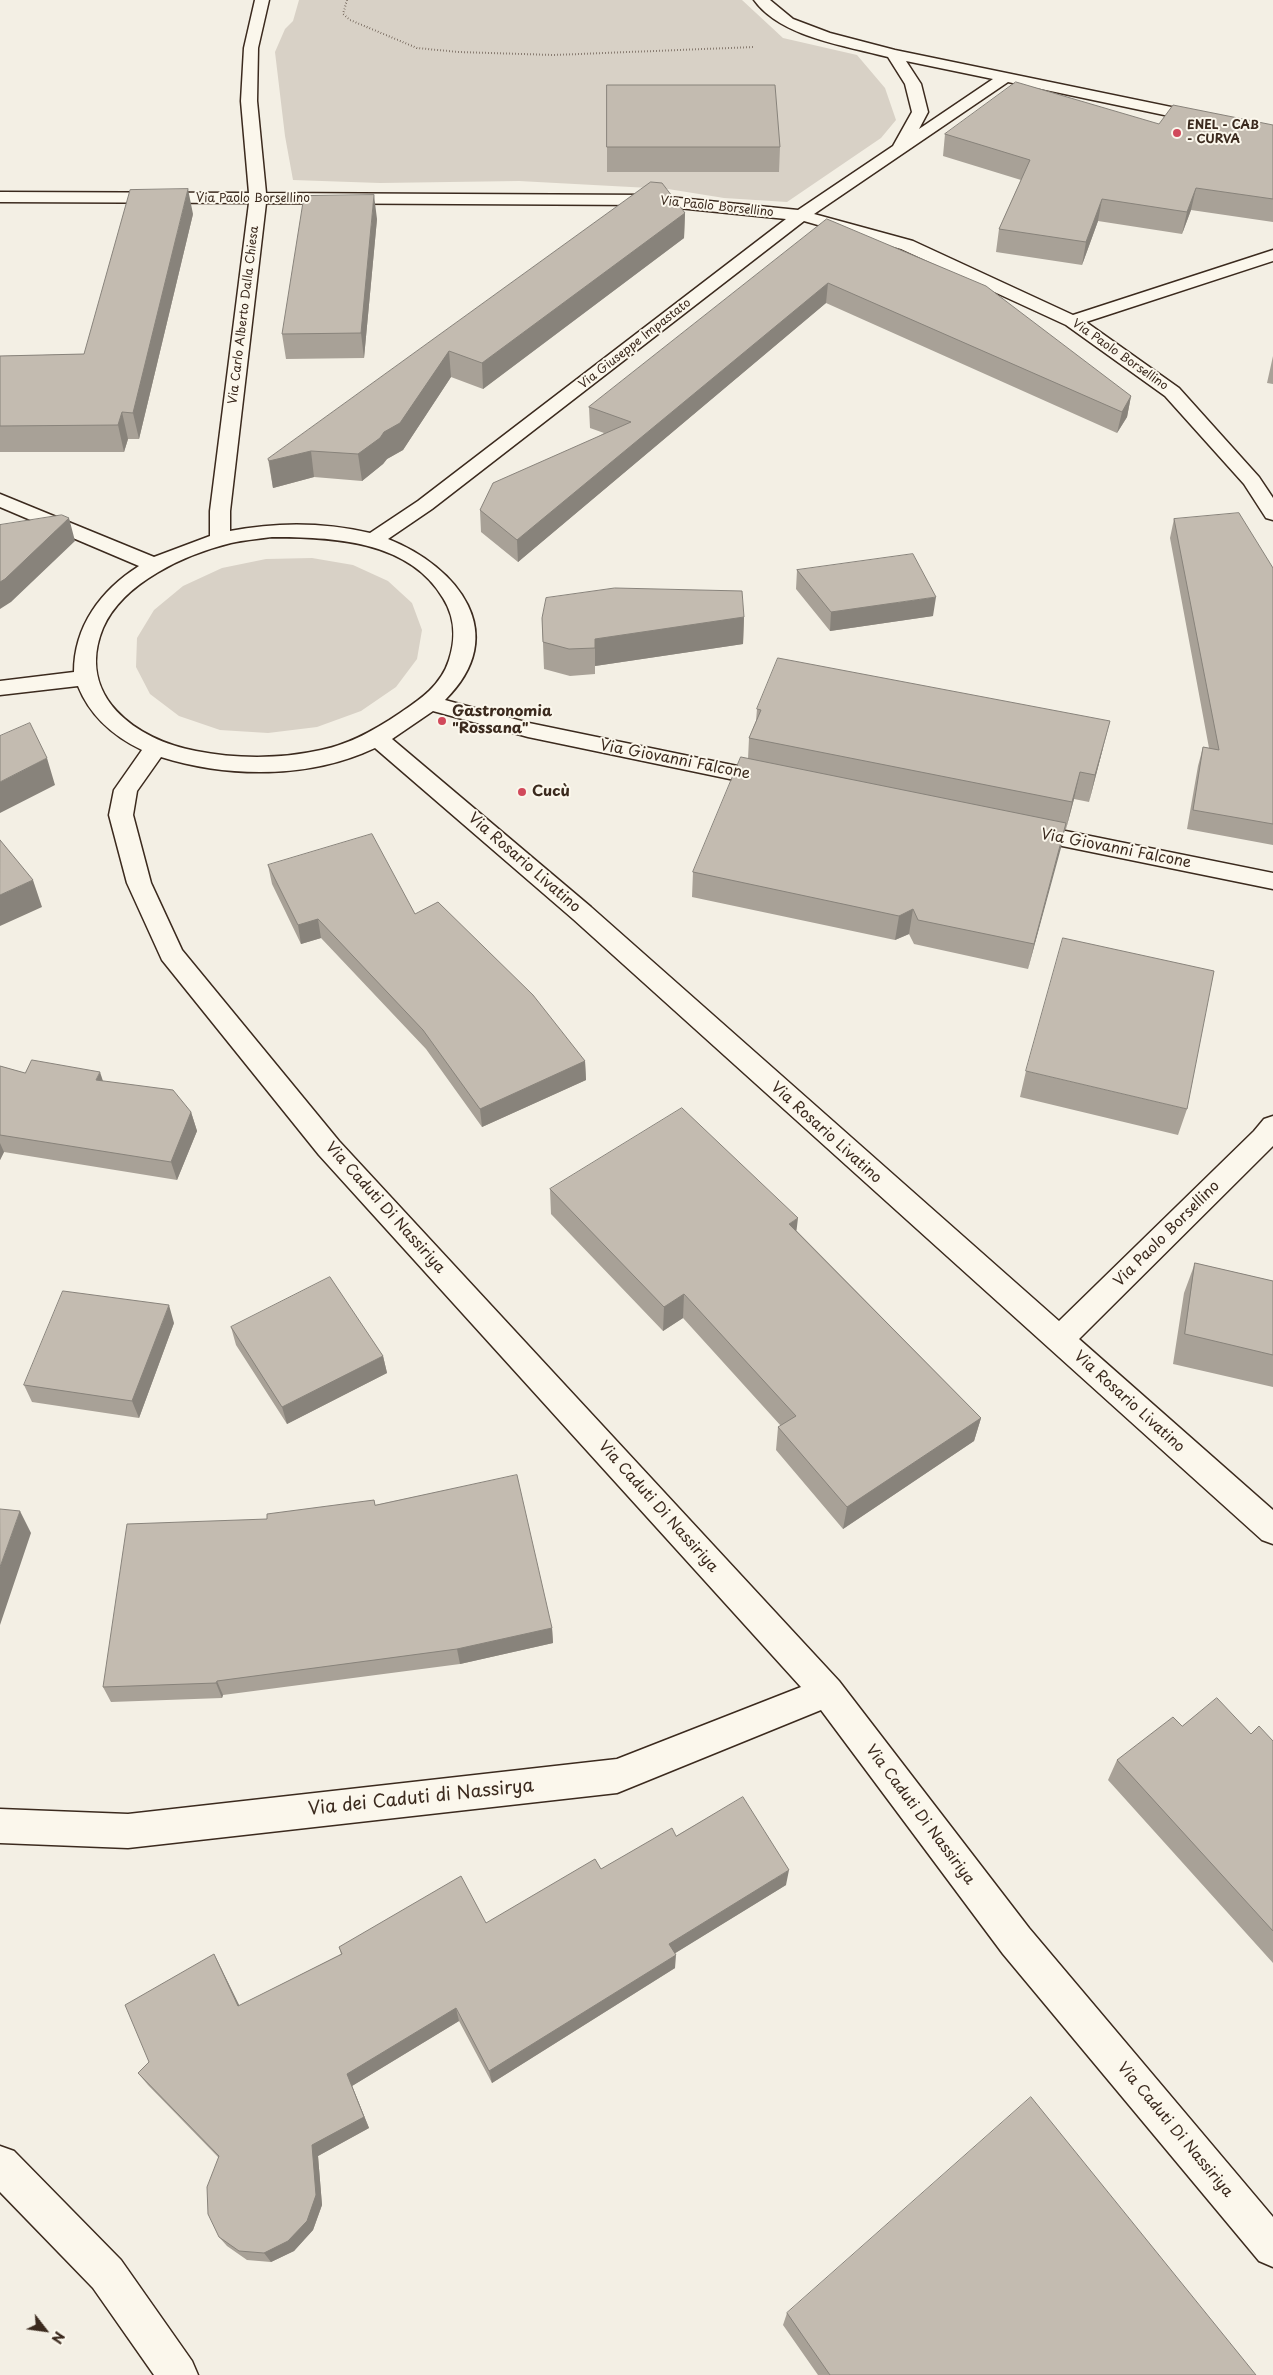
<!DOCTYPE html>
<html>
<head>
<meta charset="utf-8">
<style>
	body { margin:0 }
	#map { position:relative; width:1273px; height:2375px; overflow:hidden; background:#f3efe4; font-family:"Playpen Sans",sans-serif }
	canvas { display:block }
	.north { position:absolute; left:20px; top:2305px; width:50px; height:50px; -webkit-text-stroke:4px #fbf7ec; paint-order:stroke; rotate:120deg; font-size:14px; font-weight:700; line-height:20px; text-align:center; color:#3b2a1e }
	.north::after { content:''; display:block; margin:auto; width:18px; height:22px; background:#3b2a1e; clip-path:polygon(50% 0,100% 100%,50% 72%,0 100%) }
</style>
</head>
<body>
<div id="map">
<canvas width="1273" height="2375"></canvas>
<div class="north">N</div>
</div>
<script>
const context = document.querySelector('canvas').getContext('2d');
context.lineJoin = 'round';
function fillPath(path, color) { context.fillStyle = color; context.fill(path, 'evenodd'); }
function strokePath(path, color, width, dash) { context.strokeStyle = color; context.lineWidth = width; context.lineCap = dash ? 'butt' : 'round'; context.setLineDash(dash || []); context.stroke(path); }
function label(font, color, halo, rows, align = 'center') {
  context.font = font + ' "Playpen Sans",sans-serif'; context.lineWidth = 4; context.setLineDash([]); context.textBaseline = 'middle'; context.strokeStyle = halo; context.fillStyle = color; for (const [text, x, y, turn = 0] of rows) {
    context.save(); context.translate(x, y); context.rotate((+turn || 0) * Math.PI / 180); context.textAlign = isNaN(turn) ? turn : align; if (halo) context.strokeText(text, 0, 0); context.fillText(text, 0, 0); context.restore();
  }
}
fillPath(new Path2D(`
	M299 0H742L783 38 857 55 885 88 896 120 881 138 787 202 724 198 668 189 519 181 380 183 293 180 285 136 275 52 285 29 293 21Z
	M312 558 353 565 388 581 412 603 422 630 417 659 396 687 361 711 317 727 268 733 220 730 179 716 150 694 136 667 137 638 154 610 183 586 222 568 266 559Z`), '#d8d1c6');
const minor = new Path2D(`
	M255 0H269L258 48 257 101 266 193 649 195 798 210 893 146 912 112 905 84 888 57C847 46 780 37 754 0H770L793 19 830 33 895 50 1273 128V138L1008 82 814 214 913 241 1073 315 1273 250V261L1086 322 1179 388 1259 477 1273 498V520L1266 518 1244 484 1165 396 1066 325 901 249 804 221 432 509 388 539C458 567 512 634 445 700L529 723 781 775 785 780 781 785 773 788 528 737 433 711 392 739 591 907 1059 1321 1254 1131 1264 1119 1273 1116V1146L1079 1339 1273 1510V1544L1262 1540 573 919 375 748C310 779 228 778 161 757L137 791 133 815 151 883 182 950 339 1141 839 1681 1029 1928 1273 2217V2267L1259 2261 1003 1954 821 1710 617 1793 128 1848 0 1843V1809L128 1814 617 1759 801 1687 319 1155 162 960 127 883 109 815 114 790 142 750C113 736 90 716 78 686L0 695V681L74 672C74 626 101 590 139 566L0 507V494L154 557 210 536V511L249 203 0 202V192L249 193 241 101 244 48ZM906 61 993 79 919 129 928 112 921 84ZM266 203 649 205 786 219 418 501 370 533C324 522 276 522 230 531V511ZM272 537C331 537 409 540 443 598 455 617 456 639 449 660 441 685 421 699 400 713 375 730 350 744 321 750 281 759 236 759 196 751 136 740 75 696 103 628 123 582 186 554 231 543 244 540 258 539 272 537Z
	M1026 823 1273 873V889L1018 837 1014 831 1018 825Z
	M0 2146 14 2151 121 2260 192 2361 198 2375H154L93 2288 0 2192Z`);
strokePath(minor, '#3b2a1e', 3);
strokePath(new Path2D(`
	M347 0 343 14 350 20 417 48 459 52 554 55 754 47`), '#3b2a1e', 2, [0.5, 2.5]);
fillPath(minor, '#fbf7ec');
fillPath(new Path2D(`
	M1159 124 1273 125V222L1191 210 1182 234 1098 221 1082 265 996 252 999 229 1021 180 943 156 945 134Z
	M607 147H780L779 172H607Z
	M651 182 685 213 684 238 483 389 451 377 403 450 387 459 383 464 362 481 314 477 273 488 268 459Z
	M193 214 139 439H128L124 452H0V356L84 354Z
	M377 219 364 358 286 359 282 334Z
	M827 219 1131 396 1127 417 1117 433 826 303 518 562 481 532 480 510 604 433 590 428 589 407Z
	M1273 356V384L1267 383Z
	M1174 519 1273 568V845L1187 829 1198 766 1203 747 1209 748 1170 538Z
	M797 570 933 616 830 631 796 589Z
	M744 617 743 644 595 666V674L570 676 544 669 542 618Z
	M757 709 1103 748 1089 802 1074 799 1066 829H1065L1028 969 914 944 909 934 895 940 692 897 693 872 748 759 749 738 756 721Z
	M268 865 415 914 585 1061 586 1080 482 1127 426 1049 321 938 301 944 272 884Z
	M0 1066 25 1073 103 1081 191 1112 197 1131 177 1180 4 1152 0 1160Z
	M1026 1071 1187 1109 1178 1135 1020 1097Z
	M550 1189 797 1231 981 1418 974 1441 843 1529 776 1450 778 1427 781 1426 683 1318 663 1331 551 1214Z
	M1195 1263 1273 1281V1387L1173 1364 1184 1293Z
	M174 1323 139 1418 32 1402 24 1385Z
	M231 1327 383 1356 387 1373 287 1424 236 1345Z
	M374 1500 375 1505 552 1628 553 1643 460 1664 223 1695 222 1698 111 1702 103 1687 267 1519Z
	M1182 1726 1251 1734 1273 1741V1963L1108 1780 1117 1760Z
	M676 1836 786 1885 675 1953V1968L492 2083 459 2021 352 2086 369 2128 318 2156 322 2205 313 2230 294 2251 271 2262 247 2260 227 2246 219 2237 218 2157 148 2085 138 2073 149 2062 214 1954 221 1968 239 2006 341 1954 339 1947 486 1923 601 1869Z
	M787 2313 1256 2375H818L783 2325Z`), '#a8a197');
fillPath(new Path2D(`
	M1196 188 1191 210 1182 234 1187 212Z
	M188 189 193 214 139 439 133 413Z
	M374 195 377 219 364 358 361 333Z
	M1102 199 1098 221 1082 265 1086 242Z
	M685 213 684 238 483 389 482 363Z
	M828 283 826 303 518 562 517 540Z
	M449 351 451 377 403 450 387 459 383 464 362 481 358 454 384 432Z
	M1131 396 1127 417 1117 433 1122 412Z
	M122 412 128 439 124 452 118 425Z
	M311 451 314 477 273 488 269 461Z
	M69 518 75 541 11 602 0 609V582Z
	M936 597 933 616 830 631 831 612Z
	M744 617 743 644 595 666V674V639Z
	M1110 721 1089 802 1095 775Z
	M47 758 55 785 0 813V782Z
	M1080 772 1074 799 1066 829 1072 802Z
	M1066 823 1061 848 1028 969 1034 944Z
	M33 880 42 907 0 926V895Z
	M913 909 909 934 895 940 899 916Z
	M318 919 321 938 301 944 298 925Z
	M585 1061 586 1080 482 1127 480 1109Z
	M100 1072 106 1090 96 1080Z
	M191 1112 197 1131 177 1180 171 1162Z
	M0 1143 4 1152 0 1160Z
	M798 1218 795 1243 789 1224Z
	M684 1294 683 1318 663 1331 664 1307Z
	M169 1305 174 1323 139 1418 132 1401Z
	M383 1356 387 1373 287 1424 282 1407Z
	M981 1418 974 1441 843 1529 847 1507Z
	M20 1511 31 1533 0 1625V1567Z
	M552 1628 553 1643 460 1664 457 1649Z
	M217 1681 223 1695 222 1698 216 1683Z
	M789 1870 786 1885 669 1957V1944Z
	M214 1954 221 1968 246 2019 238 2006Z
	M676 1955 675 1968 492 2083 489 2071Z
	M456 2008 459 2021 352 2086 369 2128 318 2156 322 2205 313 2230 294 2251 271 2262 264 2253 312 2145 347 2074Z`), '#88837b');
const building = new Path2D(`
	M1016 82 1159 124 1173 105 1273 125V199L1196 188 1187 212 1102 199 1086 242 999 229 1030 160 945 134Z
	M607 85H775L780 147H607Z
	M651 182 662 183 685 213 482 363 449 351 400 423 384 432 380 438 358 454 311 451 269 461 268 459Z
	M188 189 133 413 122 412 118 425 0 426V356L84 354 130 190Z
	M374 195 361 333 282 334 304 196Z
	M827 219 986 286 1131 396 1122 412 828 283 517 540 480 510 493 483 631 422 589 407Z
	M1239 513 1273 568V824L1193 810 1203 747 1219 750 1174 519Z
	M62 515 69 518 5 579 0 582V525Z
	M913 554 936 597 831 612 797 570Z
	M615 588 742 591 744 617 595 639V648L569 649 543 642 542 618 546 598Z
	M778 658 1110 721 1095 775 1080 772 1072 802 749 738 761 710 757 709Z
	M30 723 47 758 0 782V736Z
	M741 757 1066 823 1034 944 918 920 913 909 899 916 693 872Z
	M372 834 415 914 438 902 533 995 585 1061 480 1109 423 1030 318 919 298 925 268 865Z
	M0 840 33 880 0 895Z
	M1063 938 1214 971 1187 1109 1026 1071Z
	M32 1060 100 1072 96 1080 173 1090 191 1112 171 1162 0 1135V1066L25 1073Z
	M682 1108 798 1218 789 1224 981 1418 847 1507 778 1427 796 1416 684 1294 664 1307 550 1189Z
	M1195 1263 1273 1281V1355L1185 1334Z
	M330 1277 383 1356 282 1407 231 1327Z
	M63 1291 169 1305 132 1401 24 1385Z
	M517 1475 552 1628 457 1649 217 1681 216 1683 103 1687 127 1524 267 1519V1514L374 1500 375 1505Z
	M0 1509 20 1511 0 1567Z
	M1217 1698 1251 1734 1259 1726 1273 1741V1931L1117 1760 1173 1717 1182 1726Z
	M743 1797 789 1870 669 1944 676 1955 489 2071 456 2008 347 2074 364 2117 312 2145 316 2195 307 2221 288 2241 264 2253 239 2251 219 2237 208 2214 207 2187 219 2156 138 2073 149 2062 125 2005 214 1954 238 2006 342 1954 339 1947 461 1876 486 1923 595 1859 601 1869 672 1828 676 1836Z
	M1031 2097 1256 2375H830L787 2313Z`);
fillPath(building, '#c3bbb0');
strokePath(building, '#88837b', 1);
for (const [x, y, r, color] of [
	[1177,133,5,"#d1495b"],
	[442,721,5,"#d1495b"],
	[522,792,5,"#d1495b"]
]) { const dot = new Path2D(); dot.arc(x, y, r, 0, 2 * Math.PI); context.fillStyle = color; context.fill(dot); strokePath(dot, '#fbf7ec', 2); }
label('bold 12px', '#3b2a1e', '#fbf7ec', [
	["ENEL - CAB",1187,126],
	["- CURVA",1187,140]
], 'left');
label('12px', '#3b2a1e', '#fbf7ec', [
	["Via Paolo Borsellino",253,199],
	["Via Paolo Borsellino",717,207,6],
	["Via Carlo Alberto Dalla Chiesa",244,315,-83],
	["Via Giuseppe Impastato",635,344,-38],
	["Via Paolo Borsellino",1120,355,35]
]);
label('bold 15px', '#3b2a1e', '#fbf7ec', [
	["Gastronomia",452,712],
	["\"Rossana\"",452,729],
	["Cucù",532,792]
], 'left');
label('15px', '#3b2a1e', '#fbf7ec', [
	["Via Giovanni Falcone",675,760,11],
	["Via Giovanni Falcone",1116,849,11],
	["Via Rosario Livatino",524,863,41],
	["Via Rosario Livatino",826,1133,42],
	["Via Caduti Di Nassiriya",385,1208,48],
	["Via Paolo Borsellino",1167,1234,-45],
	["Via Rosario Livatino",1129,1402,42],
	["Via Caduti Di Nassiriya",658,1507,48],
	["Via Caduti Di Nassiriya",920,1815,53],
	["Via Caduti Di Nassiriya",1175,2130,50]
]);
label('18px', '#3b2a1e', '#fbf7ec', [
	["Via dei Caduti di Nassirya",421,1798,-6]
]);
</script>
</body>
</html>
